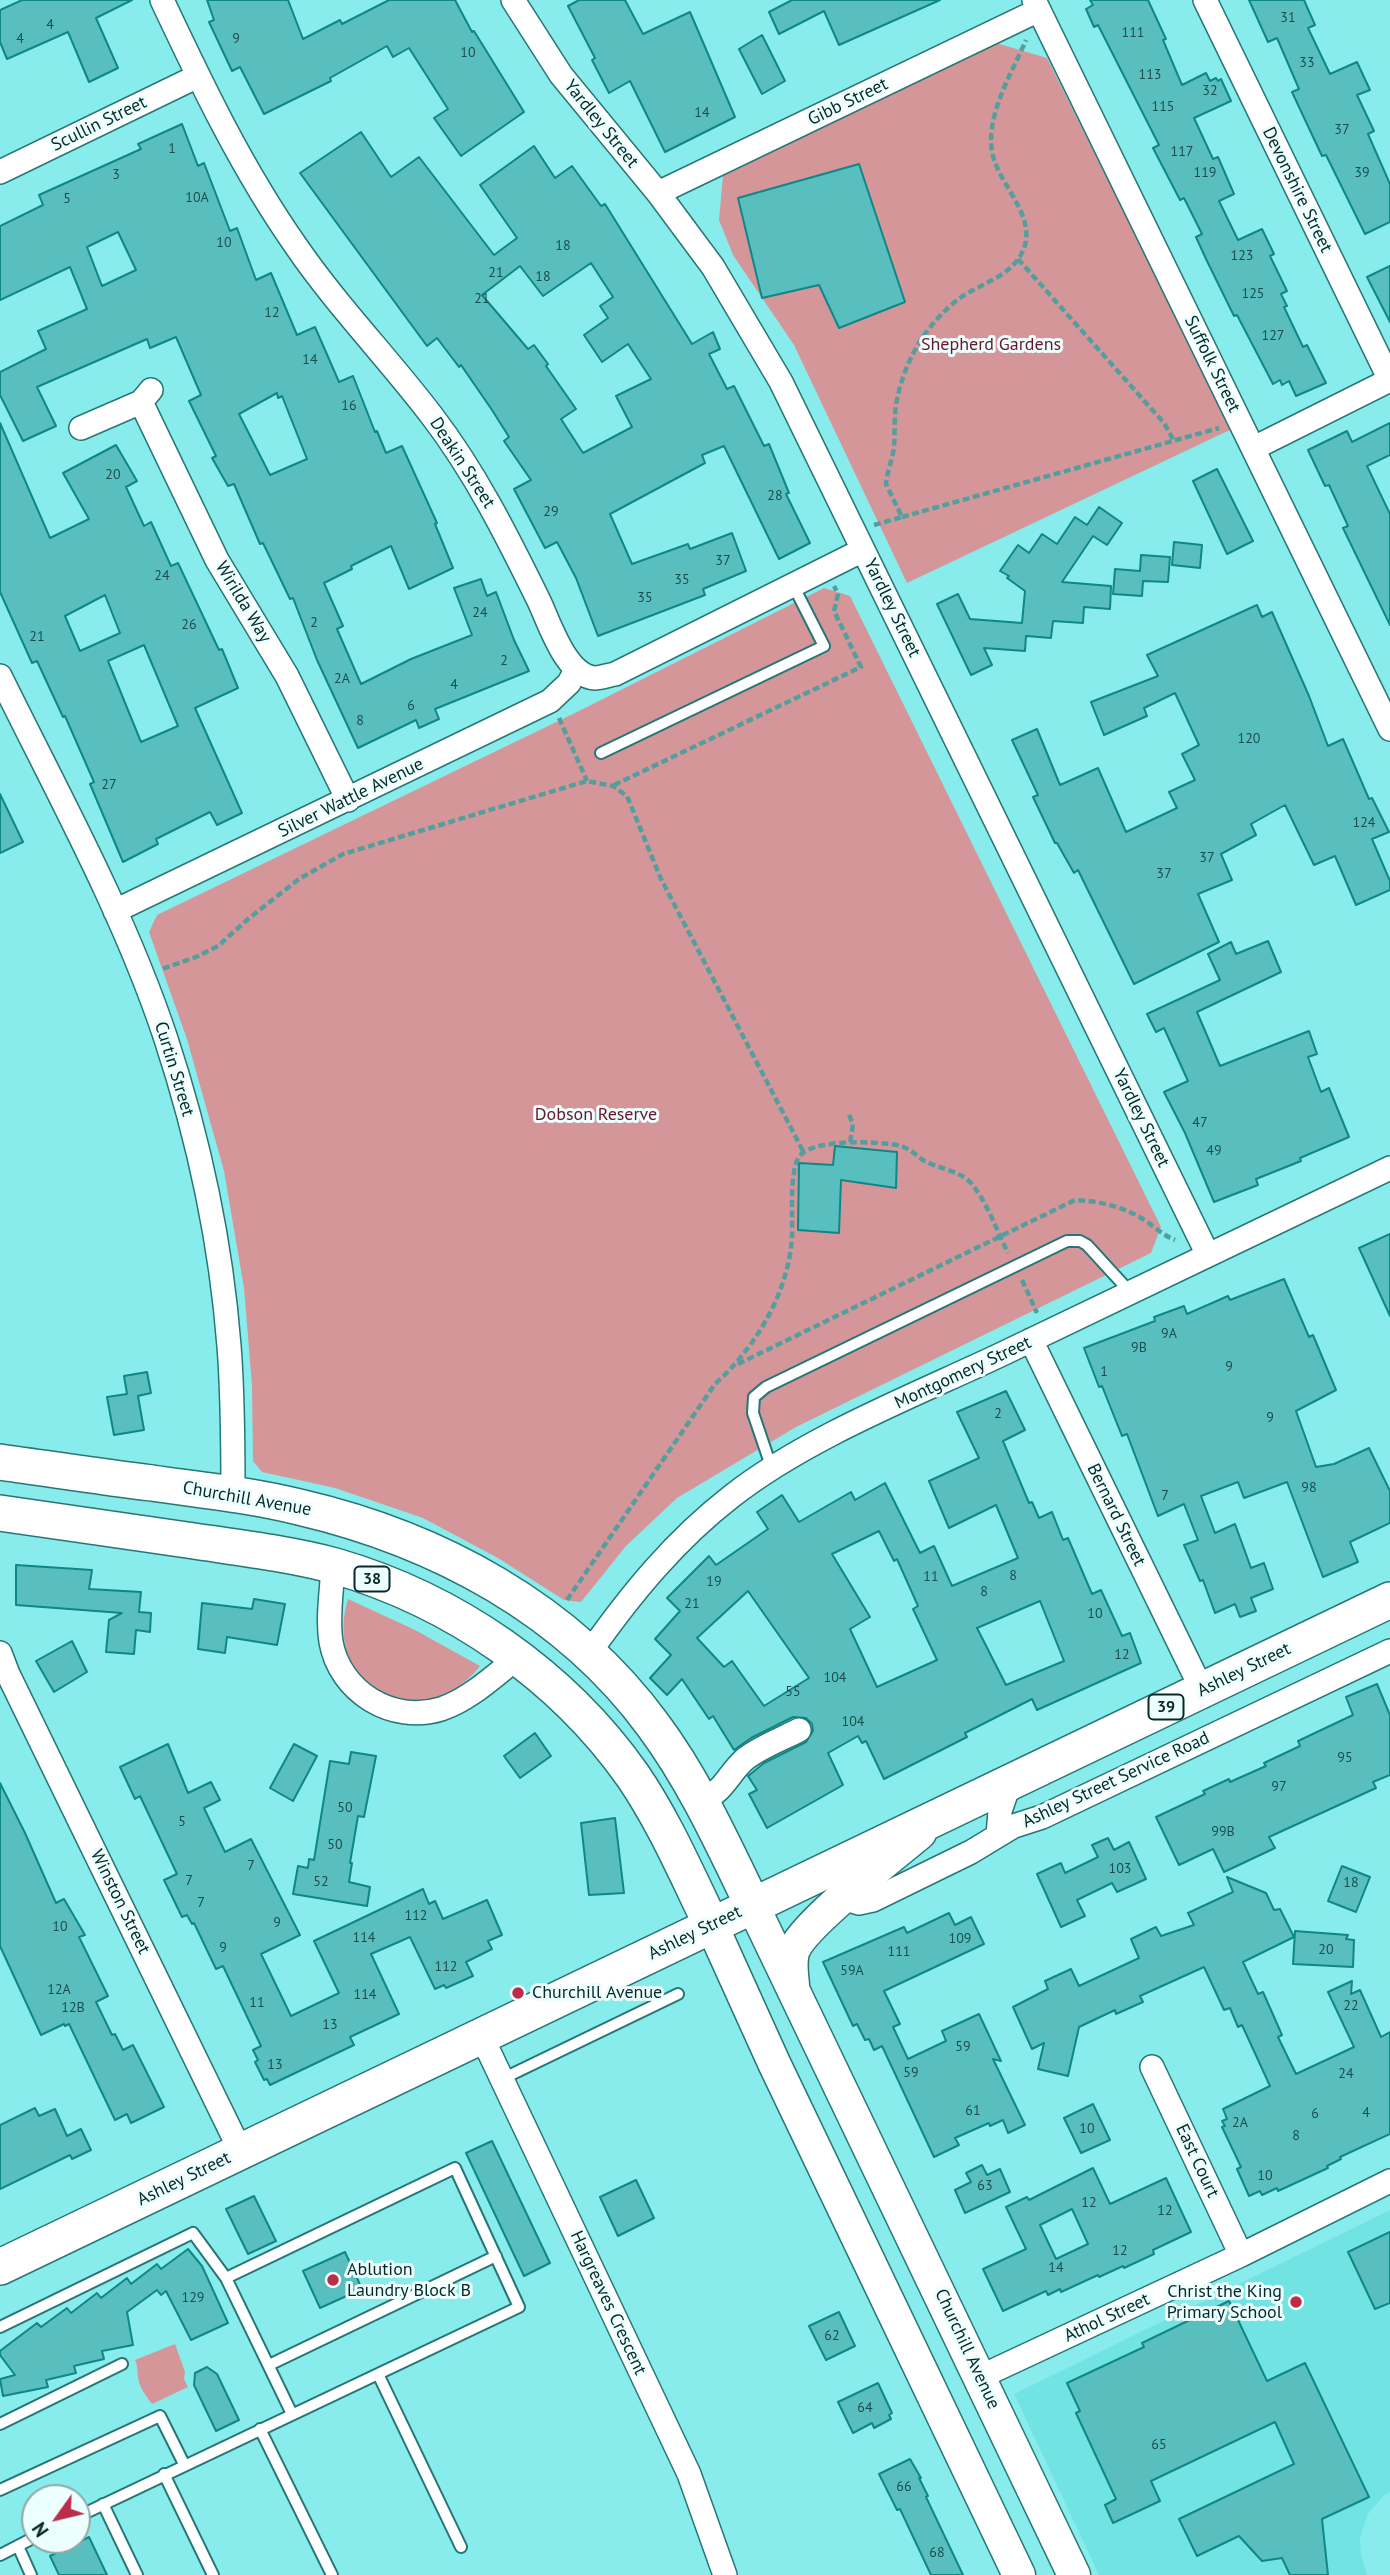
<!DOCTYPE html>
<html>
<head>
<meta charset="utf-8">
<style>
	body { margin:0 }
	#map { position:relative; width:1390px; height:2575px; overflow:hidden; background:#89ecec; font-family:"PT Sans",sans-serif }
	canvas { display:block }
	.north { position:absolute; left:21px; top:2484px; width:70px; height:70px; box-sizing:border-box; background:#ecfefd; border:2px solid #90a8a8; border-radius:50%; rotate:236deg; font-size:19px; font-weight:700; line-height:28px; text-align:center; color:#072828 }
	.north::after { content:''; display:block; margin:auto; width:24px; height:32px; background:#bd2c49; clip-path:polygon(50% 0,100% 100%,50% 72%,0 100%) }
</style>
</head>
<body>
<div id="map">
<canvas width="1390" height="2575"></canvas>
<div class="north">N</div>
</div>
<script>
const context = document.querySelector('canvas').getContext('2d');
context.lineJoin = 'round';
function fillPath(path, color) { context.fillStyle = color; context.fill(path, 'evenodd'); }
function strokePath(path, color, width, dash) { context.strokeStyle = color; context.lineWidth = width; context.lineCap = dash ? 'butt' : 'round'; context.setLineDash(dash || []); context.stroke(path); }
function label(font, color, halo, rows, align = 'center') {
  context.font = font + ' "PT Sans",sans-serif'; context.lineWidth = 6; context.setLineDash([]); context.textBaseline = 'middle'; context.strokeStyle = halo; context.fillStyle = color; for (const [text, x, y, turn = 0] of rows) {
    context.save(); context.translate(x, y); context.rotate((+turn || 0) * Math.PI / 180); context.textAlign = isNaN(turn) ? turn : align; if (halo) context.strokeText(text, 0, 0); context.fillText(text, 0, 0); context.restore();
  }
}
fillPath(new Path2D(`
	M1390 2210V2492L1383 2496 1368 2514 1360 2537 1361 2555 1367 2575H1099L1014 2394Z`), '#71e3e3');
fillPath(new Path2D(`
	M996 43 1047 58 1232 429 907 583 794 345 733 255 719 220 723 176Z
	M824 588 850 596 1161 1227 1151 1253 796 1427 677 1498 626 1546 581 1602 564 1600 498 1558 423 1518 335 1488 262 1472 253 1461 252 1386 244 1288 224 1171 187 1039 149 932 157 915 577 712Z
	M348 1599 415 1630 480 1666C423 1738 321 1689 348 1599Z
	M175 2344 185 2372 184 2379 188 2387 152 2404C146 2396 139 2387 138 2377 137 2370 138 2367 135 2360Z`), '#d59699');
const building = new Path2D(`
	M22 0H132L96 18 118 68 89 82 68 32 7 59 0 42V10Z
	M207 0H288L303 39 340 20 342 24 389 0H455L472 32 474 31 524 112 461 156 434 118 448 109 409 48 393 57 387 46 330 78 331 81 264 114 240 67 232 71 209 22 214 20Z
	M579 0H625L643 34 690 12 735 117 665 152 630 81 609 93 592 60 595 58 568 6Z
	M792 0H940L839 45 824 11 779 34 769 12Z
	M1090 0H1148L1166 39 1163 40 1182 85 1206 73 1210 81 1216 78 1218 81 1221 79 1231 101 1194 118 1213 159 1218 157 1234 194 1219 201 1238 240 1262 229 1274 254 1270 256 1287 291 1281 294 1287 306 1284 307 1303 347 1307 345 1326 383 1296 396 1289 381 1282 385 1280 380 1273 384 1237 315 1234 316 1206 259 1196 237 1202 234 1184 198 1180 200 1153 148 1159 145 1098 25 1094 27 1086 9 1093 5Z
	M1249 0H1304L1315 25 1308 28 1330 74 1357 62 1370 90 1357 95 1374 131 1368 134 1390 184V222L1365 234 1326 155 1322 156 1292 92 1299 89 1277 38 1268 42Z
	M762 35 785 81 762 94 739 49Z
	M182 124 198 166 204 163 230 231 237 228 256 280 271 273 297 335 315 327 339 382 353 376 375 432 377 431 386 453 402 446 437 523 435 524 453 568 409 589 391 546 351 566 352 569 324 583 343 626 337 629 361 684 411 659 472 635 454 588 481 579 487 596 496 592 514 640 529 671 435 709 439 719 419 728 416 720 358 748 317 660 293 598 290 599 263 543 260 544 234 484 228 486 212 458 216 456 189 401 201 395 176 337 150 348 147 339 37 387 56 426 23 441 0 395V372L46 349 38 331 87 309 70 267 0 300V226L43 205 39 195 141 149 138 144ZM118 232 136 270 102 286 87 247ZM277 393 278 398 282 396 307 459 270 475 239 414Z
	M361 132 391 177 419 157 494 255 517 238 480 185 534 146 555 178 572 166 601 206 605 204 692 344 713 332 720 349 709 354 727 389 734 386 764 446 769 444 789 493 786 494 810 543 779 559 724 446 702 455 705 463 610 514 632 564 688 544 690 549 732 533 746 571 703 589 705 595 598 636 576 578 557 542 545 548 514 489 531 480 504 441 509 437 492 410 461 365 459 367 437 338 427 346 300 173ZM591 263 613 297 600 306 608 318 584 335 602 362 628 344 651 379 616 396 632 427 583 453 561 419 576 409 546 366 548 364 534 345 528 349 482 295 520 266 543 296Z
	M859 164 905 302 839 328 819 285 762 298 738 198Z
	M1390 266V322L1367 277Z
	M0 423 50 538 89 519 63 473 116 445 137 481 126 487 144 526 151 522 171 566 178 563 219 650 222 649 238 688 195 708 242 813 217 825 210 812 156 839 158 844 123 862 90 784 94 782 65 716 63 717 37 661 32 663 0 592ZM105 595 120 633 80 651 65 616ZM144 645 178 726 141 742 108 661Z
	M1390 423V455L1367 466 1390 514V625L1343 528 1348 526 1329 485 1325 486 1308 450 1347 431 1352 442Z
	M1217 469 1253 541 1227 554 1193 481Z
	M1099 507 1122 523 1107 545 1093 536 1062 582 1111 586 1110 609 1084 607 1083 623 1053 621 1051 638 1026 636 1025 651 984 648 992 665 971 675 937 604 958 594 970 619 1022 623 1025 591 1007 578 1009 576 1000 571 1018 545 1029 553 1042 534 1057 544 1075 517 1087 525Z
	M1174 542 1202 545 1200 568 1172 565Z
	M1141 555 1170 557 1168 582 1143 581 1142 596 1113 594 1115 569 1140 571Z
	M1257 605 1262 617 1272 612 1309 696 1328 746 1343 739 1369 799 1372 798 1389 832 1372 839 1390 881V890L1356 905 1335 856 1314 865 1285 805 1251 824 1256 835 1221 854 1232 880 1198 894 1219 942 1134 984 1078 870 1074 873 1057 843H1055L1033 797 1038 795 1012 740 1037 729 1060 785 1098 768 1126 832 1177 808 1169 792 1195 780 1182 754 1199 745 1175 693 1144 708 1147 716 1104 735 1091 702 1158 676 1147 655Z
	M0 794 23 842 0 853Z
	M1268 941 1281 972 1197 1012 1220 1066 1309 1031 1317 1054 1308 1057 1321 1092 1329 1088 1349 1137 1300 1158 1301 1161 1256 1179 1258 1185 1214 1202 1185 1133 1164 1092 1188 1081 1164 1028 1156 1032 1147 1014 1220 980 1208 954 1231 942 1236 954Z
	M835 1146 897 1152 896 1188 841 1180 839 1233 798 1230 799 1163 833 1165Z
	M1390 1234V1316L1359 1248Z
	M1284 1279 1309 1337 1313 1335 1336 1390 1296 1411 1316 1467 1334 1464 1369 1448 1390 1491V1523L1350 1542 1358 1562 1323 1577 1287 1482 1244 1498 1238 1482 1201 1496 1215 1533 1235 1524 1251 1568 1264 1563 1273 1589 1251 1598 1256 1611 1240 1617 1235 1604 1215 1613 1203 1580 1200 1581 1184 1545 1198 1540 1184 1504 1158 1516 1127 1434 1122 1436 1102 1386 1099 1387 1084 1348 1155 1321 1154 1317 1184 1306 1187 1314 1228 1296 1230 1300Z
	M147 1372 151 1393 138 1396 144 1430 114 1435 107 1397 127 1394 124 1376Z
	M1006 1391 1025 1430 1003 1441 1029 1503 1032 1502 1039 1518 1052 1512 1063 1540 1068 1538 1092 1594 1101 1590 1122 1636 1130 1633 1141 1663 1037 1710 1032 1699 965 1733 967 1737 884 1779 866 1741 862 1743 858 1736 828 1753 843 1785 767 1828 749 1794 757 1790 748 1776 764 1763 806 1742 813 1731 812 1724 806 1718 793 1717 751 1738 734 1750 713 1716 709 1719 682 1679 667 1695 650 1678 671 1655 655 1639 680 1611 667 1598 709 1556 716 1565 768 1529 757 1512 782 1495 799 1522 851 1492 855 1500 885 1483 920 1553 934 1546 952 1586 1018 1558 996 1505 949 1528 929 1481 979 1458 957 1412ZM879 1531 894 1561 897 1559 918 1606 913 1609 937 1660 877 1687 850 1629 870 1617 832 1554ZM748 1591 809 1678 764 1706 732 1661 724 1667 697 1638ZM1040 1601 1064 1661 1006 1685 977 1628Z
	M16 1565 92 1570 89 1589 141 1592 139 1612 151 1613 150 1632 136 1630 134 1654 106 1652 109 1620 122 1613 16 1605Z
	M254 1599 285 1604 277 1645 227 1637 225 1653 198 1649 202 1603 252 1609Z
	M72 1641 87 1672 54 1692 36 1661Z
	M1377 1684 1390 1715V1775L1373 1782 1376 1788 1269 1837 1275 1848 1224 1872 1213 1849 1179 1865 1156 1817 1205 1794 1203 1791 1229 1779 1230 1782 1266 1766 1264 1763 1300 1746 1298 1741 1353 1715 1346 1697Z
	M535 1733 551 1756 520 1778 504 1756Z
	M168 1744 188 1793 211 1782 220 1800 204 1808 225 1852 251 1839 300 1935 261 1954 291 2016 339 1993 314 1941 423 1889 429 1904 435 1901 443 1919 487 1900 502 1935 488 1941 492 1949 466 1962 473 1976 446 1988 444 1985 435 1989 410 1937 371 1954 399 2014 350 2037 354 2045 270 2085 267 2079 264 2080 255 2062 258 2060 253 2050 261 2046 223 1966 216 1969 194 1923 192 1924 187 1915 182 1917 164 1880 177 1874 140 1796 135 1799 120 1767Z
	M294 1744 317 1756 293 1801 270 1788Z
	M351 1752 376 1756 364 1817 358 1816 350 1863H352L349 1882 370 1887 367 1906 293 1894 298 1866 308 1868 309 1859 314 1860 330 1761 349 1764Z
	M0 1783 25 1833 56 1903 64 1899 85 1935 79 1937 108 1996 96 2002 112 2035 115 2034 123 2050 133 2045 164 2107 131 2123 127 2114 115 2120 69 2024 65 2026 64 2024 41 2035 0 1946Z
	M615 1818 624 1893 589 1895 581 1823Z
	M1108 1838 1114 1850 1129 1842 1146 1879 1117 1892 1112 1883 1077 1900 1085 1916 1061 1927 1037 1874 1061 1863 1065 1873 1098 1857 1092 1845Z
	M1342 1866 1370 1877 1356 1912 1328 1901Z
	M1227 1877 1266 1893 1274 1910 1280 1909 1294 1937 1243 1962 1258 1994 1263 1992 1282 2035 1278 2037 1296 2074 1354 2047 1328 1992 1352 1981 1351 1994 1360 1990 1381 2037 1390 2032V2134L1340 2157 1341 2159 1327 2166 1328 2168 1278 2191 1277 2188 1262 2195 1260 2191 1249 2196 1237 2169 1241 2167 1222 2127 1225 2126 1222 2121 1227 2119 1223 2109 1270 2086 1242 2025 1238 2027 1230 2008 1224 2010 1204 1967 1140 1996 1143 2002 1116 2014 1115 2010 1079 2027 1068 2076 1038 2069 1044 2043 1032 2049 1013 2007 1048 1989 1045 1981 1071 1969 1079 1986 1139 1958 1131 1939 1156 1927 1161 1936 1194 1925 1188 1913 1233 1892Z
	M949 1913 955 1925 971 1917 984 1944 884 1991 900 2024 893 2027 908 2059 946 2041 942 2031 979 2014 1001 2061 993 2059 1025 2125 1008 2133 1003 2120 990 2126 989 2123 955 2138 959 2145 934 2157 882 2046 874 2050 869 2039 865 2040 857 2024 853 2026 823 1962 904 1927 907 1933Z
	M1295 1931 1348 1935 1346 1939 1354 1940 1353 1967 1293 1964Z
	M1093 2104 1110 2140 1081 2153 1064 2118Z
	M35 2108 39 2116 55 2109 67 2136 81 2129 91 2150 72 2159 70 2155 0 2189V2125Z
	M492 2141 550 2263 524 2276 466 2153Z
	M982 2165 987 2175 1000 2169 1010 2192 965 2213 955 2190 971 2182 966 2173Z
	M1093 2168 1110 2204 1166 2178 1191 2232 1153 2250 1154 2254 1124 2268 1123 2266 1099 2277 1098 2275 1061 2292 1060 2289 1048 2295 1046 2291 1003 2311 983 2269 1026 2249 1006 2207 1027 2197 1029 2200ZM1072 2209 1088 2244 1056 2259 1040 2225Z
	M636 2180 654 2218 618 2236 600 2197Z
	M254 2196 276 2241 248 2254 226 2209Z
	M1390 2232V2303L1375 2309 1348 2252Z
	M188 2249 202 2266 228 2323 191 2340 166 2291 161 2295 157 2290 127 2312 133 2345 102 2351 104 2359 74 2366 76 2373 46 2380 48 2387 3 2396 0 2379 15 2375 0 2355V2351L37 2323 41 2327 67 2308 71 2313 97 2293 101 2298 127 2278 131 2284 157 2264 161 2269Z
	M345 2252 362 2289 320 2308 303 2271Z
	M1229 2301 1267 2381 1305 2363 1369 2497 1322 2519 1328 2575H1290L1282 2558 1262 2561 1239 2536 1197 2556 1179 2519 1294 2464 1275 2422 1151 2481 1160 2501 1113 2523 1105 2505 1116 2499 1076 2413 1080 2411 1067 2383 1144 2347 1142 2343Z
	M839 2312 855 2346 826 2360 809 2326Z
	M207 2367 217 2374 239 2420 216 2431 194 2385 195 2373Z
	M878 2383 892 2413 889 2415 891 2419 874 2428 872 2423 853 2433 838 2402Z
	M910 2459 921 2478H919L928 2496 926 2497 963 2575H931L900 2509 897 2510 879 2474Z
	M89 2537 107 2575H59L50 2556Z`);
fillPath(building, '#59bebe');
strokePath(building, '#0e8787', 2);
const service = new Path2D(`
	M601 753 824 646 793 585
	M772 1469 753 1413 754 1397 766 1387 1067 1241H1080L1087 1245 1131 1293
	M502 2079 678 1994
	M0 2327 193 2233 226 2278 292 2414
	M269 2365 496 2256
	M378 2374 461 2547
	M0 2424 122 2364
	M260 2429 332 2575
	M164 2474 213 2575
	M0 2490 160 2416 184 2464
	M103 2504 137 2575
	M77 2517 519 2307 455 2168 226 2278
	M18 2546 31 2575
	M0 2555 35 2537`);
const minor = new Path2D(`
	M162 0C202 85 242 169 296 246 337 306 388 358 432 416 475 472 507 536 538 599 549 621 565 676 595 678 601 678 609 675 615 674L863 550
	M513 0 561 75 658 193 713 267 781 382 1208 1255
	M1034 0 1390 729
	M1205 0 1390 380
	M0 172 198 76
	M658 193 1039 10
	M141 402 217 560 287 676 348 800
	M81 428 141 402 151 390
	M1254 448 1390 380
	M0 676C58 794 123 911 165 1036 198 1136 221 1242 229 1346 233 1395 233 1445 233 1494
	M115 911 550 701 569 683 576 670
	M1031 1340 1202 1690
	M333 1566C332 1590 327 1617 331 1642 340 1692 392 1724 441 1709 469 1700 494 1676 517 1658
	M590 1652C631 1594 675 1540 732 1496 806 1438 913 1396 998 1356 1129 1294 1259 1230 1390 1168
	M0 1653 8 1674 241 2152
	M702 1801C725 1790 728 1774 745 1759 760 1747 782 1739 799 1730
	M998 1835 1000 1811 1010 1782
	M843 1898 859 1903 873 1900 971 1852 1014 1826 1042 1817 1390 1651
	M481 2035 689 2474 725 2575
	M1152 2067 1241 2255
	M980 2377 1241 2255 1390 2181`);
const secondary = new Path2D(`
	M753 1906 1074 2575
	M712 1926 774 2063 1019 2575
	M793 1985C792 1974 790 1963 793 1952 802 1925 894 1855 920 1833`);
const primary = new Path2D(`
	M0 1462C51 1469 102 1477 152 1483 201 1490 251 1495 299 1507 437 1539 568 1609 653 1725 694 1780 723 1844 753 1906
	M0 1513C65 1522 129 1532 194 1541 241 1548 290 1554 335 1566 453 1600 562 1675 633 1776 665 1823 687 1875 712 1926
	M0 2267 1390 1600`);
strokePath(service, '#277676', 14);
strokePath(minor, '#277676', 26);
strokePath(secondary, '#277676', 35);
strokePath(primary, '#277676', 38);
strokePath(new Path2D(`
	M1018 259 1164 423 1174 441
	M902 517 1219 428
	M874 525 902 517 886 484C887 472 892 460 894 448 895 434 894 420 896 405 903 364 923 328 956 301 978 283 1016 277 1025 245 1034 212 997 183 992 151 986 114 1012 73 1026 40
	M559 718 587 781
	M614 785 861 667 834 611 838 594 834 586
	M164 966 165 968 196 957 218 946 248 919 299 879 343 854 587 781 613 786 627 796 661 879 803 1151
	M849 1115 853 1124 850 1143
	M1022 1280 1037 1313
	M738 1364 1075 1200C1098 1201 1121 1206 1141 1218 1153 1225 1162 1235 1175 1240
	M567 1600 715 1384C756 1347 789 1292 792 1236 793 1217 789 1172 799 1157 811 1138 880 1141 901 1146 910 1149 916 1155 923 1160 938 1169 959 1170 971 1183 987 1202 997 1231 1008 1253`), '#559e9e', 4.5, [7, 3.5]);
strokePath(service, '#fff', 10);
strokePath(minor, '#fff', 23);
strokePath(secondary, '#fff', 32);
strokePath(primary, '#fff', 35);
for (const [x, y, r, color] of [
	[518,1993,7,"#bd2c49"],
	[333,2280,7,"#bd2c49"],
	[1296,2302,7,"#bd2c49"]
]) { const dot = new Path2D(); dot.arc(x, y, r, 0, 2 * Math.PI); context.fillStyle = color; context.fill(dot); strokePath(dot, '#ecfefd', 2.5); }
label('14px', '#1c4e4e', null, [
	["31",1288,18],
	["4",50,25],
	["111",1133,33],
	["4",20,39],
	["9",236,39],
	["10",468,53],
	["33",1307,63],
	["113",1150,75],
	["32",1210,91],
	["115",1163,107],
	["14",702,113],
	["37",1342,130],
	["1",172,149],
	["117",1182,152],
	["119",1205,173],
	["39",1362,173],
	["3",116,175],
	["10A",197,198],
	["5",67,199],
	["10",224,243],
	["18",563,246],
	["123",1242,256],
	["21",496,273],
	["18",543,277],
	["125",1253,294],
	["21",482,299],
	["12",272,313],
	["127",1273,336],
	["14",310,360],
	["16",349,406],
	["20",113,475],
	["28",775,496],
	["29",551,512],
	["37",723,561],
	["24",162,576],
	["35",682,580],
	["35",645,598],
	["24",480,613],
	["2",314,623],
	["26",189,625],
	["21",37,637],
	["2",504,661],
	["2A",342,679],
	["4",454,685],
	["6",411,706],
	["8",360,721],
	["120",1249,739],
	["27",109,785],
	["124",1364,823],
	["37",1207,858],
	["37",1164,874],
	["47",1200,1123],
	["49",1214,1151],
	["9A",1169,1334],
	["9B",1139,1348],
	["9",1229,1367],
	["1",1104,1372],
	["2",998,1414],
	["9",1270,1418],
	["98",1309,1488],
	["7",1165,1496],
	["8",1013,1576],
	["11",931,1577],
	["19",714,1582],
	["8",984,1592],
	["21",692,1604],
	["10",1095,1614],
	["12",1122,1655],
	["104",835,1678],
	["55",793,1692],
	["104",853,1722],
	["95",1345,1758],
	["97",1279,1787],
	["50",345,1808],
	["5",182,1822],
	["99B",1223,1832],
	["50",335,1845],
	["7",251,1866],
	["103",1120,1869],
	["7",189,1881],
	["52",321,1882],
	["18",1351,1883],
	["7",201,1903],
	["112",416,1916],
	["9",277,1923],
	["10",60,1927],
	["114",364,1938],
	["109",960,1939],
	["9",223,1948],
	["20",1326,1950],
	["111",899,1952],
	["112",446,1967],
	["59A",852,1971],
	["12A",59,1990],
	["114",365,1995],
	["11",257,2003],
	["22",1351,2006],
	["12B",73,2008],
	["13",330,2025],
	["59",963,2047],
	["13",275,2065],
	["59",911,2073],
	["24",1346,2074],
	["61",973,2111],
	["4",1366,2113],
	["6",1315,2114],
	["2A",1240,2123],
	["10",1087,2129],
	["8",1296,2136],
	["10",1265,2176],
	["63",985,2186],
	["12",1089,2203],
	["12",1165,2211],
	["12",1120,2251],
	["14",1056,2268],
	["129",193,2298],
	["62",832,2336],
	["64",865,2408],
	["65",1159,2445],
	["66",904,2487],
	["68",937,2553]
]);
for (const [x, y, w] of [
	[372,1579,35],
	[1166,1707,35]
]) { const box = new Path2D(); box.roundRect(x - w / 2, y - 12.5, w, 25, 5); context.fillStyle = '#ecfefd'; context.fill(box); strokePath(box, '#072828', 2); }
label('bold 16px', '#072828', null, [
	["38",372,1579],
	["39",1166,1707]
]);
label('18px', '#072828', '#ecfefd', [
	["Gibb Street",848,102,-26],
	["Scullin Street",99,124,-26],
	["Yardley Street",601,124,51],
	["Devonshire Street",1297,190,64],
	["Suffolk Street",1212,364,64],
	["Deakin Street",462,463,57],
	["Wirilda Way",243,602,59],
	["Yardley Street",892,608,64],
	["Silver Wattle Avenue",351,798,-26],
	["Curtin Street",174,1069,73],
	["Yardley Street",1141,1118,64],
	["Montgomery Street",963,1373,-25],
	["Churchill Avenue",247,1499,10],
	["Bernard Street",1116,1515,64],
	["Ashley Street",1244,1670,-26],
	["Ashley Street Service Road",1116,1780,-25],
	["Winston Street",120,1902,64],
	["Ashley Street",695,1933,-26],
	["East Court",1197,2161,65],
	["Ashley Street",184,2179,-26],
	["Hargreaves Crescent",608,2303,65],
	["Athol Street",1107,2318,-25],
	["Churchill Avenue",967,2349,65]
]);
label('18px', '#6a1626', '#ecfefd', [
	["Shepherd Gardens",991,345],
	["Dobson Reserve",596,1115]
]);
label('18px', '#072828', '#ecfefd', [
	["Churchill Avenue",532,1993],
	["Ablution",347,2270],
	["Laundry Block B",347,2291],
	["Christ the King",1282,2292,"right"],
	["Primary School",1282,2313,"right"]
], 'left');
</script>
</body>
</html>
